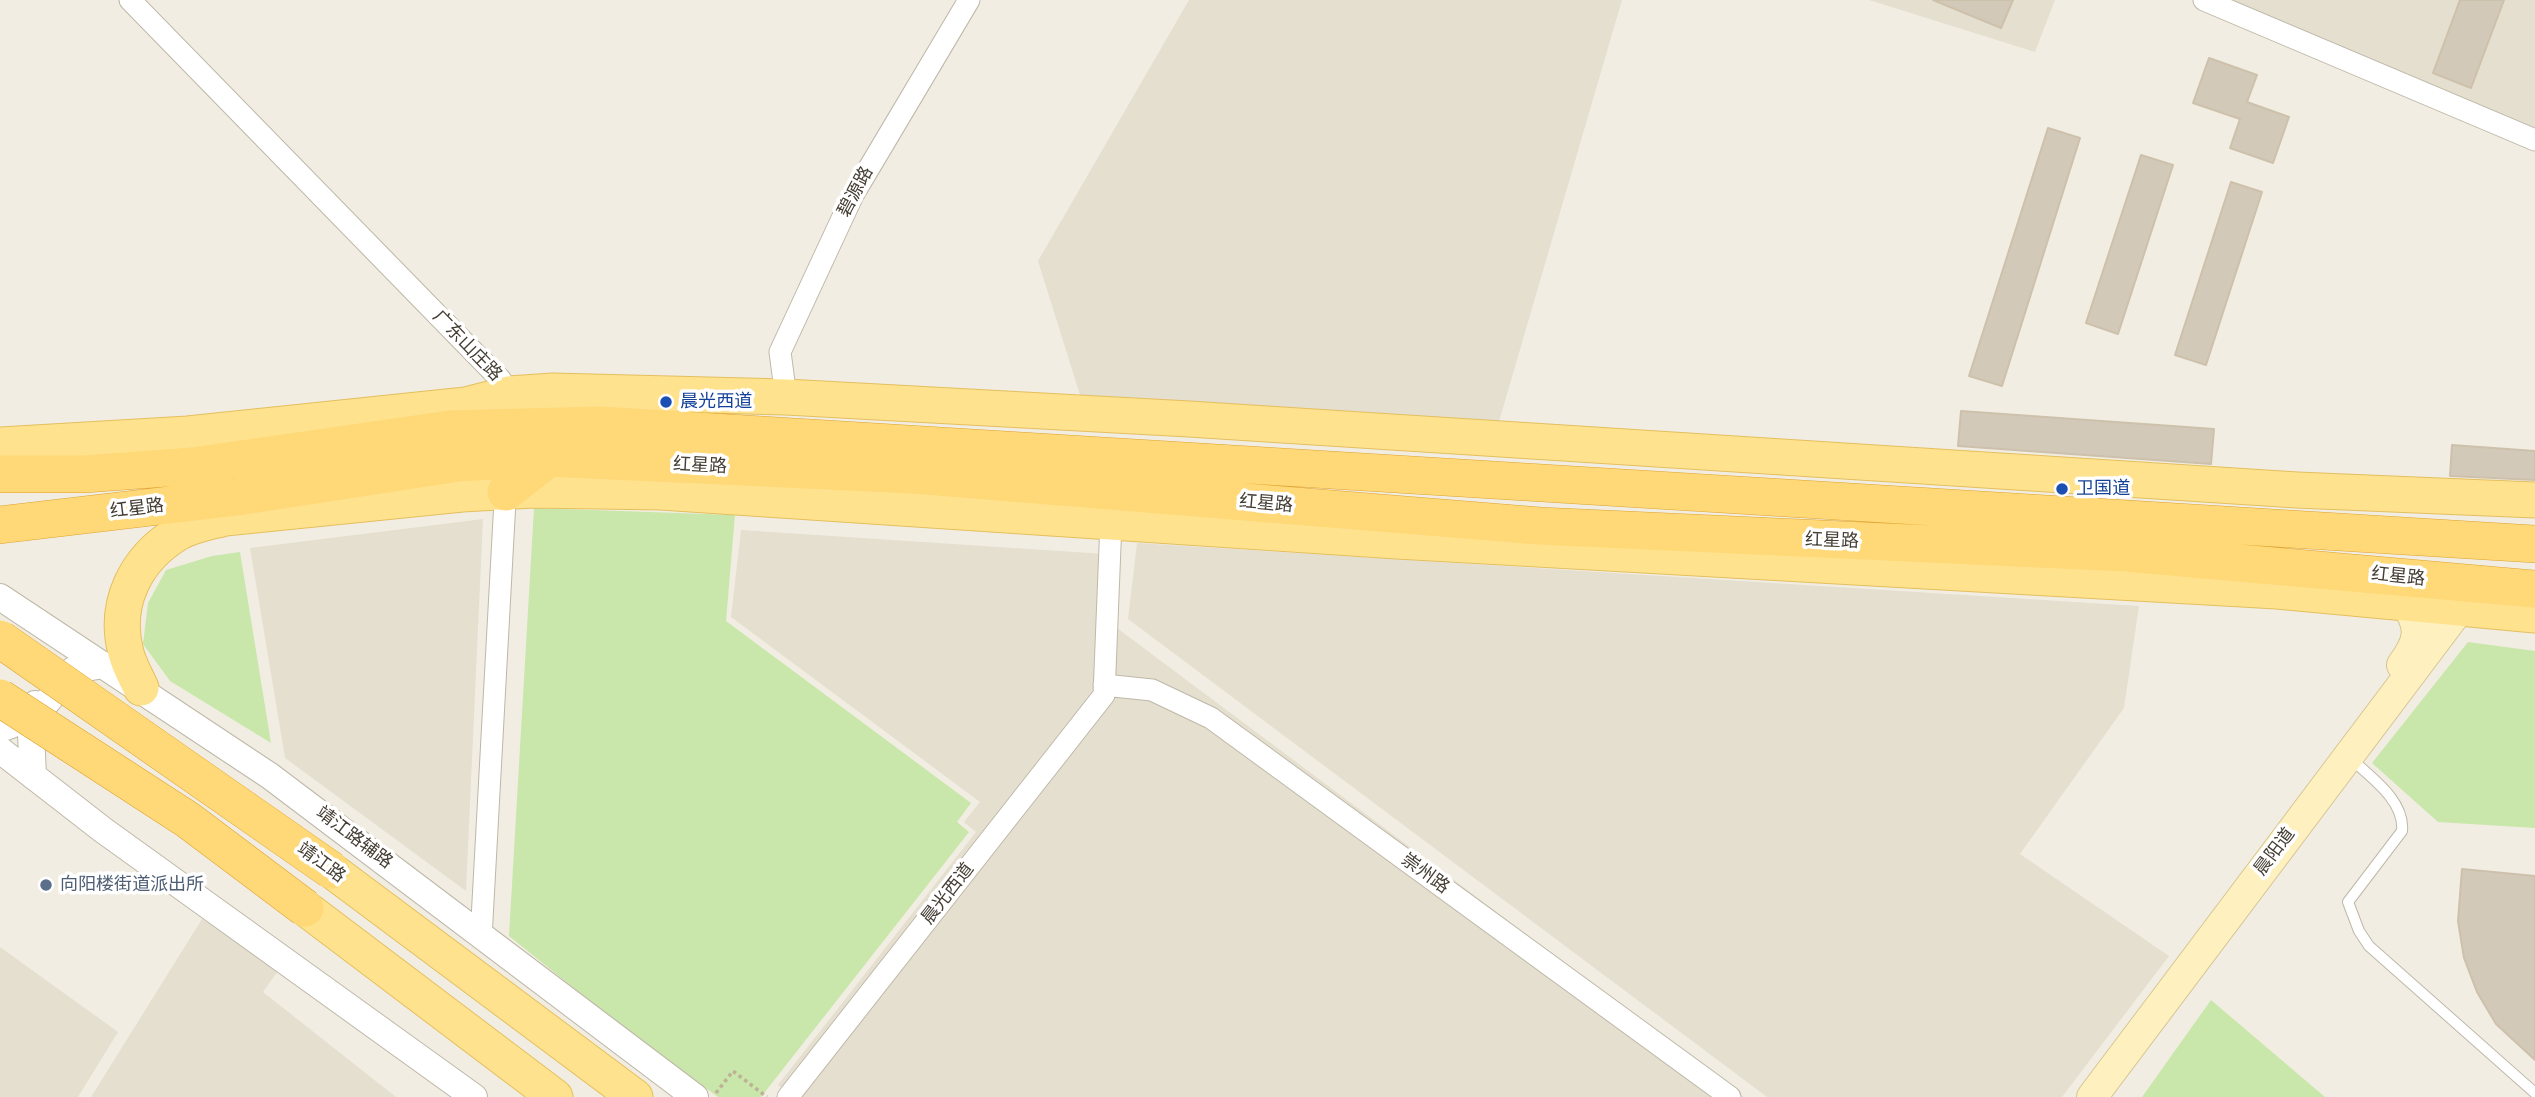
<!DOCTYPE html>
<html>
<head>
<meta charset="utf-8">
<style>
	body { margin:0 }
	canvas { display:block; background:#f1ede2 }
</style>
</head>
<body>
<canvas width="2535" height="1097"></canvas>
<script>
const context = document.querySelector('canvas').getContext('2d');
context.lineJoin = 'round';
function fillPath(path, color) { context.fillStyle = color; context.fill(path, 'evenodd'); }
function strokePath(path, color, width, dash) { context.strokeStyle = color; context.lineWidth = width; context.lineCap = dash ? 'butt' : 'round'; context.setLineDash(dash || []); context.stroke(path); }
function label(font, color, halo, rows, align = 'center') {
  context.font = font + ' "Archivo Narrow","Noto Sans SC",sans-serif'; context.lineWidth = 7; context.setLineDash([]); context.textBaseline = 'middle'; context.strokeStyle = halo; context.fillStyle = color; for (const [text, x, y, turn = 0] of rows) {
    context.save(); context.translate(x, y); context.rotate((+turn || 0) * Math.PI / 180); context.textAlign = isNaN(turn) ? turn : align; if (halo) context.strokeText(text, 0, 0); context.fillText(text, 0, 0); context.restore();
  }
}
fillPath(new Path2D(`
	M1189 0H1622L1498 425 1080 395 1038 261Z
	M1869 0H2055L2035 52Z
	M2197 0H2535V144Z
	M483 519 466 891 285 758 250 548Z
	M741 530 1120 555 1117 628 1744 1097H793L778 1085 976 832 964 822 980 802 731 617Z
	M1137 543 2139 606 2124 708 2020 854 2169 956 2062 1097H1767L1128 619Z
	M202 919 280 968 263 992 396 1097H91Z
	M0 947 118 1032 78 1097H0Z`), '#e5dfd0');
fillPath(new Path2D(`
	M534 508 735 515 726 621 971 803 957 822 969 832 761 1097H718L616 1022 509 936Z
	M240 552 271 743 170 681 143 644 148 603 166 570 212 556Z
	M2468 642 2535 651V828L2438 822 2372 763Z
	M2211 1000 2325 1097H2142Z`), '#c9e7aa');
const building = new Path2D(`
	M1933 0H2013L2001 28Z
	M2460 0H2504L2471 88 2433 73Z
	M2209 58 2257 75 2247 102 2289 117 2273 163 2230 148 2240 119 2193 103Z
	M2048 128 2080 138 2002 386 1969 376Z
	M2141 155 2173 165 2118 334 2086 323Z
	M2231 182 2262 192 2206 365 2175 355Z
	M1961 411 2214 429 2211 464 1958 446Z
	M2452 445 2535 451V480L2450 476Z
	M2462 869 2535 876V1060L2496 1024 2477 992 2464 958 2458 921Z`);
fillPath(building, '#d3c9b8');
strokePath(building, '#cec1ab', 2);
const service = new Path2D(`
	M2349 757C2370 777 2405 800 2402 831L2348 902 2359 931 2369 946 2535 1093`);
const minor = new Path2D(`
	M130 0 500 379 509 394 508 405
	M2204 0 2535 140
	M786 397 780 352 853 195 969 0
	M1104 685 1152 690 1211 718 1730 1097
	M481 938 506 482
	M788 1097 1104 695 1111 522`);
const tertiary = new Path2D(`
	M0 597 270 776 695 1097
	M0 729 11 725 35 704
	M0 750 103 830 474 1097
	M33 776 31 734 43 707 73 670 104 665`);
const secondary = new Path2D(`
	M2402 665C2419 642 2423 628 2405 603
	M2092 1097 2460 608`);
const primary = new Path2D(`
	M0 445 188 434 466 405 509 394 553 391 786 397 1189 419 2297 490 2535 500
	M141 688C136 677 129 665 126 653 113 604 135 559 178 533 192 525 210 522 225 518L462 494 533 490 661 492 1397 541 2277 591 2535 615
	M331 870 635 1097
	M305 908 555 1097`);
const trunk = new Path2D(`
	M0 474H84L193 466 450 429 599 425 2535 544
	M506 492 549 458
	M0 525 237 497 458 463 549 458 914 475 1540 526 2126 553 2535 589`);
strokePath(service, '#bfb8a8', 12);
strokePath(minor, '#bfb8a8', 23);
strokePath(tertiary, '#bfb8a8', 28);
strokePath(secondary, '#d5c593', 32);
strokePath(primary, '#e4bf5e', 37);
strokePath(trunk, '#dea330', 38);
strokePath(new Path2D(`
	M716 1093 733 1071 767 1097`), '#beb196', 3.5, [3.5, 3.5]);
strokePath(service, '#fff', 10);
strokePath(minor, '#fff', 21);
strokePath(tertiary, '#fff', 26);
strokePath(secondary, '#fff1bf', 30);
strokePath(primary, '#ffe28e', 35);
strokePath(trunk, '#ffd877', 37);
const trunkBridge = new Path2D(`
	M0 639 331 870
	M0 698 188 820 305 908`);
strokePath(trunkBridge, '#dea330', 38, []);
strokePath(trunkBridge, '#ffd877', 37);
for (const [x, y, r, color] of [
	[666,402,7,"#1a4fb4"],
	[2062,489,7,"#1a4fb4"],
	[46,885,7,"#5c6f8a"]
]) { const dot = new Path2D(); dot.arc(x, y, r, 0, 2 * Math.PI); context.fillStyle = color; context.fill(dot); strokePath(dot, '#fff', 2.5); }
label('18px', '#433d33', '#fff', [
	["碧源路",856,192,-62],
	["广东山庄路",467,346,46],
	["红星路",700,466,3],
	["红星路",1266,504,5],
	["红星路",137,509,-7],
	["红星路",1832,541,2],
	["红星路",2398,577,6],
	["靖江路辅路",354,838,37],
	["晨阳道",2275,852,-53],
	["靖江路",321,863,36],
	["崇州路",1425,874,36],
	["晨光西道",948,894,-52]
]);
label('18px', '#164399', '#fff', [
	["晨光西道",680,402],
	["卫国道",2076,489]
], 'left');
label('18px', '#4e5e75', '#fff', [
	["向阳楼街道派出所",60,885]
], 'left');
</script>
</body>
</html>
